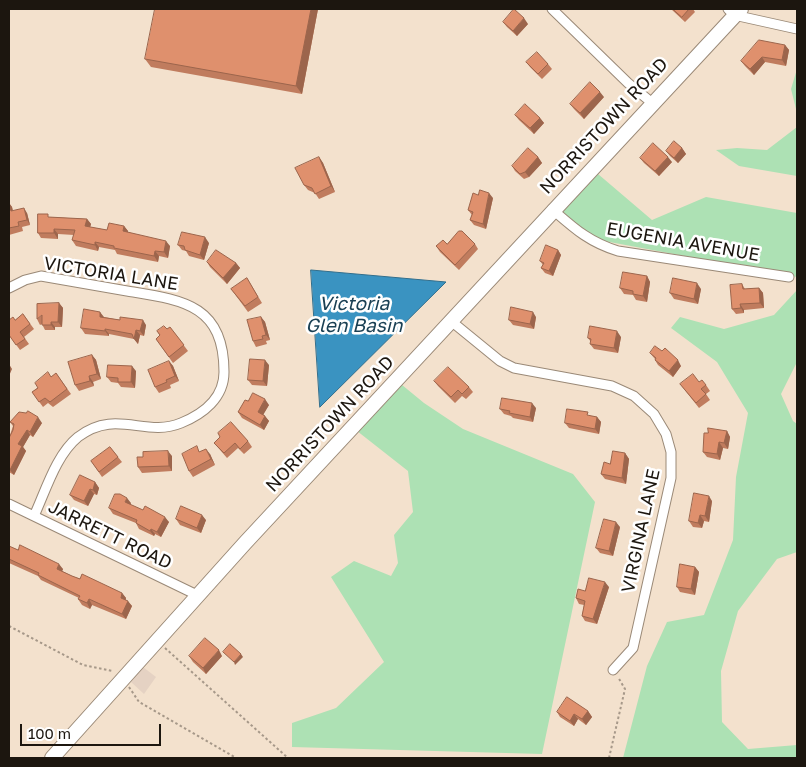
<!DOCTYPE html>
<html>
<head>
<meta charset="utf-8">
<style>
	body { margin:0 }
	#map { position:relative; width:806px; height:767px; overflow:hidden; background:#f3e1cd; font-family:"Golos Text",sans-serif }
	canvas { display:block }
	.frame { position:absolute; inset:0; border:10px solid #1c160f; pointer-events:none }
	.scale { position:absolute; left:20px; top:724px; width:141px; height:22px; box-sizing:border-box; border:2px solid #1c160f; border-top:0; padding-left:6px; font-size:15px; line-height:18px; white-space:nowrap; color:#1c160f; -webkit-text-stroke:4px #fff; paint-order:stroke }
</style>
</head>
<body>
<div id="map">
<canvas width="806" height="767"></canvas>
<div class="frame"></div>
<div class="scale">100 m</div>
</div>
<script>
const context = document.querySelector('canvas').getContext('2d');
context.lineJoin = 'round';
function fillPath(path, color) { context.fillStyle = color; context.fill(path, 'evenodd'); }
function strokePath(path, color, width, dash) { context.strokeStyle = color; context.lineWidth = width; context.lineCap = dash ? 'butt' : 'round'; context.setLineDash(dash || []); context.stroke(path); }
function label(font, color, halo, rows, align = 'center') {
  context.font = font + ' "Golos Text",sans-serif'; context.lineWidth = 5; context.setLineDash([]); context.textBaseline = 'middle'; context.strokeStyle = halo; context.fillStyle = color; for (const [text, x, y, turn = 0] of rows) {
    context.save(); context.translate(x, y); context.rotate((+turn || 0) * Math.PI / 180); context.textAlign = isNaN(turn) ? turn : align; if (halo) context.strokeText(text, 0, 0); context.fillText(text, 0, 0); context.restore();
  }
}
fillPath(new Path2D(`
	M143 667 156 677 144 694 131 682Z`), '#e5d2c3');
fillPath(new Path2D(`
	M797 69V113L791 89Z
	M797 127V176L739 166 716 150 737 148 767 150Z
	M591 168 652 220 706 197 797 213V277L588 238 555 206Z
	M797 290V362L781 394 793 421 797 424V552L777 559 738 611 721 671 722 722 748 749 797 745V758H623L647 666 667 622 704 615 733 540 736 477 748 413 717 362 671 328 680 317 724 329 774 315Z
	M396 380 424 403 463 429 573 474 595 502 542 754 292 747V723L336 708 384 662 331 577 354 561 391 576 398 563 394 535 413 512 408 471 352 427Z`), '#ade1b4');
const water = new Path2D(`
	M311 270 446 282 320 407Z`);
fillPath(water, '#3a93c1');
strokePath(water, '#316e8c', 1);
const street = new Path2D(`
	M552 9 628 83 651 102
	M728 9 734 15 797 29
	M552 209C575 229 589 242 618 251L789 277
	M9 288 25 280 41 276C70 281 98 286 127 291 182 300 224 304 224 372 224 398 203 414 181 423 145 438 116 408 78 437 56 455 46 490 34 516
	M451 321 500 361 514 368 612 386 634 396 654 414 666 434 671 452V478L633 648 613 670
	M9 504 197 595`);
const secondary = new Path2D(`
	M52 758 245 543 741 9`);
strokePath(street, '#9a8977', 11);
strokePath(secondary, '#9a8977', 16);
strokePath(new Path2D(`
	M9 626 83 665 113 671
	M165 648 288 758
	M129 687 139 702 236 758
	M609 758 625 689 618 677`), '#a69889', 2, [2.5, 2.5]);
strokePath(street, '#fff', 9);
strokePath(secondary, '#fff', 14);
fillPath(new Path2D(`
	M318 9 302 94 151 67 145 59Z
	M671 9H693L695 12 685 22Z
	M503 22 528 24 517 36 507 27Z
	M785 45 789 50 786 66 765 62 754 75 745 66 741 61Z
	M526 62 548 64 552 69 542 79 530 67Z
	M604 97 584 119 574 109 570 104Z
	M515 115 540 118 544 123 534 134 519 120Z
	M682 148 686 154 678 163 670 156 666 151Z
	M319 157 323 163 335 192 319 199 315 193 308 190 304 185Z
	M538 157 542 163 529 177 524 179 515 171 512 166Z
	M640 158 672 162 659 176 644 163Z
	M493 198 486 229 474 225 470 220 472 215 468 210Z
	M9 203 12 207 13 211 27 213 30 225 22 227 23 231 9 235Z
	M50 217 87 219 91 224 90 227 107 230 124 226 128 231V232L170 246 168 258 159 256 158 262 117 254 115 250 99 247 98 251 76 246 72 240 74 235 58 234V239L41 238 38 233Z
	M209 243 204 260 189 256 186 251 182 250 178 245Z
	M447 244H475L478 249 459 270 440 252 436 246Z
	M558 250 561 255 553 276 545 273 541 268 543 265 540 261Z
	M207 262 236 263 240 268 227 284 210 267Z
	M647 276 650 282 647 302 636 300 633 295 624 294 620 288Z
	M247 278 262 303 248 312 231 289Z
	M742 284 745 289 759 288 763 293 764 308 744 310V313L736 314 732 309Z
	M701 289 698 304 674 299 670 293Z
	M59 303 63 308 62 327H55V330H45L42 324 40 325 37 319Z
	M23 314 34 329 24 337 29 344 20 350 9 335 15 320Z
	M104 317 146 325 144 336 140 335 138 344 134 339 109 334V336L85 334 81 328Z
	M261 317 265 322 270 340 266 341 267 344 256 347 253 341Z
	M536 317 534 329 513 325 509 320Z
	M170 327 188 351 173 363 156 339 160 336 157 331 167 329Z
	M621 337 618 353 594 349 590 344 591 342 588 338Z
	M650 353 681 366 673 377 658 365 655 360V359Z
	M92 355 96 360 101 379 93 382 94 386 79 391 75 385Z
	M169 361 173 366 179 381 170 385 171 388 159 393 155 387Z
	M269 365 267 386 252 385 248 380Z
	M136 371 135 388 121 387 118 383 111 382 107 377Z
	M56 373 71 394 53 407 48 403 43 407 32 392Z
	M434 381 469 387 473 392 466 399 462 396 455 403 438 386Z
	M699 382 706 385 710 391 706 394 710 400 699 408 680 384Z
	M248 401 269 405 263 414 269 421 264 430 242 418 238 412Z
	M536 408 533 422 513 418 511 416 504 414 500 409Z
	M591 416 597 417 601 422 599 434 569 428 565 423Z
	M10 422 42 423 33 437 30 435 23 447 26 451 14 475 9 472V438L13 426Z
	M727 431 730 437 728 449 723 448 720 460 707 457 703 452Z
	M248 441 252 447 244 454 238 448 227 458 214 443Z
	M110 447 122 462 102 477 91 461Z
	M625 453 629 459 626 484 605 479 601 474 610 464Z
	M210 454 215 465 193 477 189 471Z
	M172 456V471L142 473 138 467Z
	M95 482 99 488 97 495 94 494 88 506 74 500 70 495Z
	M712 501 709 522 704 521 702 528 693 527 689 521Z
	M131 503 130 505 169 522 161 537 155 534 154 536 139 529 136 523 113 514 109 508Z
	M176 519 206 520 201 533 180 525Z
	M620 527 613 556 600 553 596 548Z
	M9 546 63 569 62 571 72 576 122 593 126 598V600L132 606 126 619 92 605 90 609 82 605 78 599 79 598 41 580 38 576 9 563Z
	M695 567 699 572 695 595 680 592 677 587Z
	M609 587 597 624 585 621 582 616 584 605 579 604 576 598 585 591Z
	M189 656H222L206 674 193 662Z
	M588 711 592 717 586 725 578 719 574 726 560 717 557 712Z`), '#c07c5e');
fillPath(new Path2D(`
	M311 9H318L302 94 296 86Z
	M524 18 528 24 517 36 513 31Z
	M785 45 789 50 786 66 782 60Z
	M762 57 765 62 754 75 750 69Z
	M600 92 604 97 584 119 580 113Z
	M540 118 544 123 534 134 530 128Z
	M682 148 686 154 678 163 674 158Z
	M319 157 323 163 335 192 331 186Z
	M538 157 542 163 529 177 525 172Z
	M668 157 672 162 659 176 655 171Z
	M489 193 493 198 486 229 483 224Z
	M9 203 12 207 14 217 11 211Z
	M24 208 27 213 30 225 27 220Z
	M87 219 91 224 89 231 85 226Z
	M124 226 128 231 127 237 123 231Z
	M54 229 58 234V239L54 233Z
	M205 237 209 243 204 260 200 255Z
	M166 241 170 246 168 258 164 252Z
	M95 242 99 247 98 251 95 245Z
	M558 250 561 255 553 276 549 271Z
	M155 251 159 256 158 262 154 256Z
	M236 263 240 268 227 284 223 278Z
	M647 276 650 282 647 302 643 296Z
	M697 283 701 289 698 304 694 299Z
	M759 288 763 293 764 308 760 303Z
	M59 303 63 308 62 327 58 322Z
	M740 304 744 310V313L741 308Z
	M100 312 104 317 103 322 100 317Z
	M533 312 536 317 534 329 530 324Z
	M261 317 265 322 270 340 266 335Z
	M143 320 146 325 144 336 140 331Z
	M51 322 55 327V330L51 325Z
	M105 329 109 334V336L105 331Z
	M136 330 140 335 138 344 134 339Z
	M617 331 621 337 618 353 614 348Z
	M92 355 96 360 101 379 97 374Z
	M265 360 269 365 267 386 263 381Z
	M678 360 681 366 673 377 669 371Z
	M169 361 173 366 179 381 175 376Z
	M9 364 12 369 9 376Z
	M132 366 136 371 135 388 131 382Z
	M89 376 93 382 94 386 90 381Z
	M265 399 269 405 262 417 258 412Z
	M532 403 536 408 533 422 530 417Z
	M265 416 269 421 264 430 260 425Z
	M38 417 42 423 33 437 30 432Z
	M597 417 601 422 599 434 595 429Z
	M27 430 30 435 23 447 26 451 14 475 10 470 18 444Z
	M727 431 730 437 728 449 724 443Z
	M719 442 723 448 720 460 717 454Z
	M206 449 210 454 215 465 211 459Z
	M168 451 172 456V471L169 466Z
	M625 453 629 459 626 484 622 478Z
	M95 482 99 488 97 495 93 490Z
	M90 489 94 494 88 506 84 501Z
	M709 496 712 501 709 522 705 516Z
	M127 498 131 503 129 508 125 502Z
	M202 515 206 520 201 533 197 528Z
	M700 515 704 521 702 528 698 523Z
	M165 517 169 522 161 537 157 532Z
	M616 522 620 527 613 556 609 551Z
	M151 529 155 534 154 536 150 531Z
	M59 564 63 569 61 574 57 569Z
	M695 567 699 572 695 595 691 589Z
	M605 582 609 587 597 624 593 619Z
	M122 593 126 598 124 603 121 598Z
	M89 599 92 605 90 609 87 603Z
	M128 601 132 606 126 619 122 614Z
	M219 650 222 656 206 674 203 668Z
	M241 654 243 657 235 665 234 662Z
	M588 711 592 717 586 725 582 719Z
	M574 714 578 719 574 726 570 721Z`), '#9c654c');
const building = new Path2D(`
	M155 9H311L296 86 145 59Z
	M514 9 524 18 513 31 503 22Z
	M673 9H689L682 17Z
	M759 40 785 45 782 60 762 57 750 69 741 61Z
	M537 52 548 64 538 74 526 62Z
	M590 82 600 92 580 113 570 104Z
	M525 104 540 118 530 128 515 115Z
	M674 141 682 148 674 158 666 151Z
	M653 143 668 157 655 171 640 158Z
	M528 148 538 157 525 172 520 174 512 166Z
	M319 157 331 186 315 194 312 188 304 185 295 168Z
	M480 190 489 193 483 224 470 220 473 212 468 210 473 193 478 195Z
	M9 204 11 211 24 208 27 220 18 222 19 226 9 228Z
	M38 214H48V217L87 219 85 226 107 230 109 223 124 226 123 231 166 241 164 252 155 251 154 256 114 248V246L95 242V245L72 240 75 230 54 229V233H38Z
	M459 231H462L475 244 455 265 436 246 443 240 447 244Z
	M182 232 205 237 200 255 185 250 184 246 178 245Z
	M546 245 558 250 549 271 541 268 544 263 540 261Z
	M216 250 236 263 223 278 207 262Z
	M623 272 647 276 643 296 633 294V291L620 288Z
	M247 278 258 297 245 306 231 289Z
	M673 278 697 283 694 299 670 293Z
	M742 284 743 289 759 288 760 303 740 304 741 308 732 309 730 285Z
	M59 303 58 322H51V325H42V315L37 319V304Z
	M511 307 533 312 530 324 509 320Z
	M84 309 100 312V317L120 320V317L143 320 140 331 136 330 134 339 132 334 105 329V331L81 328Z
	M23 314 30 324 20 332 25 339 16 345 9 335V320L13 317 15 320Z
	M261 317 266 335 262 336 263 339 253 341 247 320Z
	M164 326 167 329 170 327 184 345 169 357 156 339 160 335 157 331Z
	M590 326 617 331 614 348 590 344 591 339 588 338Z
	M655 346 662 351 665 348 678 360 669 371 655 360 656 358 650 353Z
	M92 355 97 374 89 376 90 381 75 385 68 362Z
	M250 359 265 360 263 381 248 380Z
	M169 361 175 376 166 380 167 382 155 387 148 370Z
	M108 365 132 366 131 382H118V378L107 377Z
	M448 367 469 387 462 394 458 390 451 397 434 381Z
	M48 372 51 377 56 373 67 389 50 402 45 398 39 402 32 392 38 388 35 383Z
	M693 374 699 382 702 380 706 385 701 389 706 394 696 403 680 384Z
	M253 393 265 399 258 412 265 416 260 425 238 412 245 400 248 401Z
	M502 398 532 403 530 417 509 413 510 411 500 409Z
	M567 409 588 412 587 415 597 417 595 429 565 423Z
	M28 411 38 417 30 432 27 430 18 444 22 446 10 470 9 469V438L13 430 14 424 10 422 19 412 26 413Z
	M231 422 248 441 240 449 235 443 224 453 214 443 220 437 218 433Z
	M708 428 727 431 724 443 719 442 717 454 703 452 704 433H708Z
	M197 446 199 452 206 449 211 459 189 471 182 454Z
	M110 447 118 457 99 472 91 461Z
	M168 451 169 466 138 467 137 457H143V452Z
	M613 451 625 453 622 478 601 474 604 462 610 464Z
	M80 475 95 482 93 490 90 489 84 501 70 495Z
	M694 493 709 496 705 516 700 515 698 523 689 521Z
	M115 494H120L127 498 125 502 143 510 145 506 165 517 157 532 151 529 150 531 136 523 137 520 109 508Z
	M181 506 202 515 197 528 176 519Z
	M604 519 616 522 609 551 596 548Z
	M20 545 59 564 57 569 72 576 80 579 82 574 122 593 121 598 128 601 122 614 89 599 87 603 78 599 80 596 38 575 39 573 9 559V546L18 550Z
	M680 564 695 567 691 589 677 587Z
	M589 578 605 582 593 619 582 616 585 601 576 598 578 589 585 591Z
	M205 638 219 650 203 668 189 656Z
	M230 644 241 654 234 662 223 652Z
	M567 697 588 711 582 719 574 714 570 721 557 712Z`);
fillPath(building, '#df906d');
strokePath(building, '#9c654c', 1);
label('18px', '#1c160f', '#fff', [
	["NORRISTOWN ROAD",604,126,-47],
	["EUGENIA AVENUE",683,242,10],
	["VICTORIA LANE",111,274,9],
	["NORRISTOWN ROAD",330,424,-47],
	["VIRGINA LANE",641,531,-78],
	["JARRETT ROAD",110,535,26]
]);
label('italic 19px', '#1a4054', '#fff', [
	["Victoria",354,304],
	["Glen Basin",354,326]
]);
</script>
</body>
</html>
